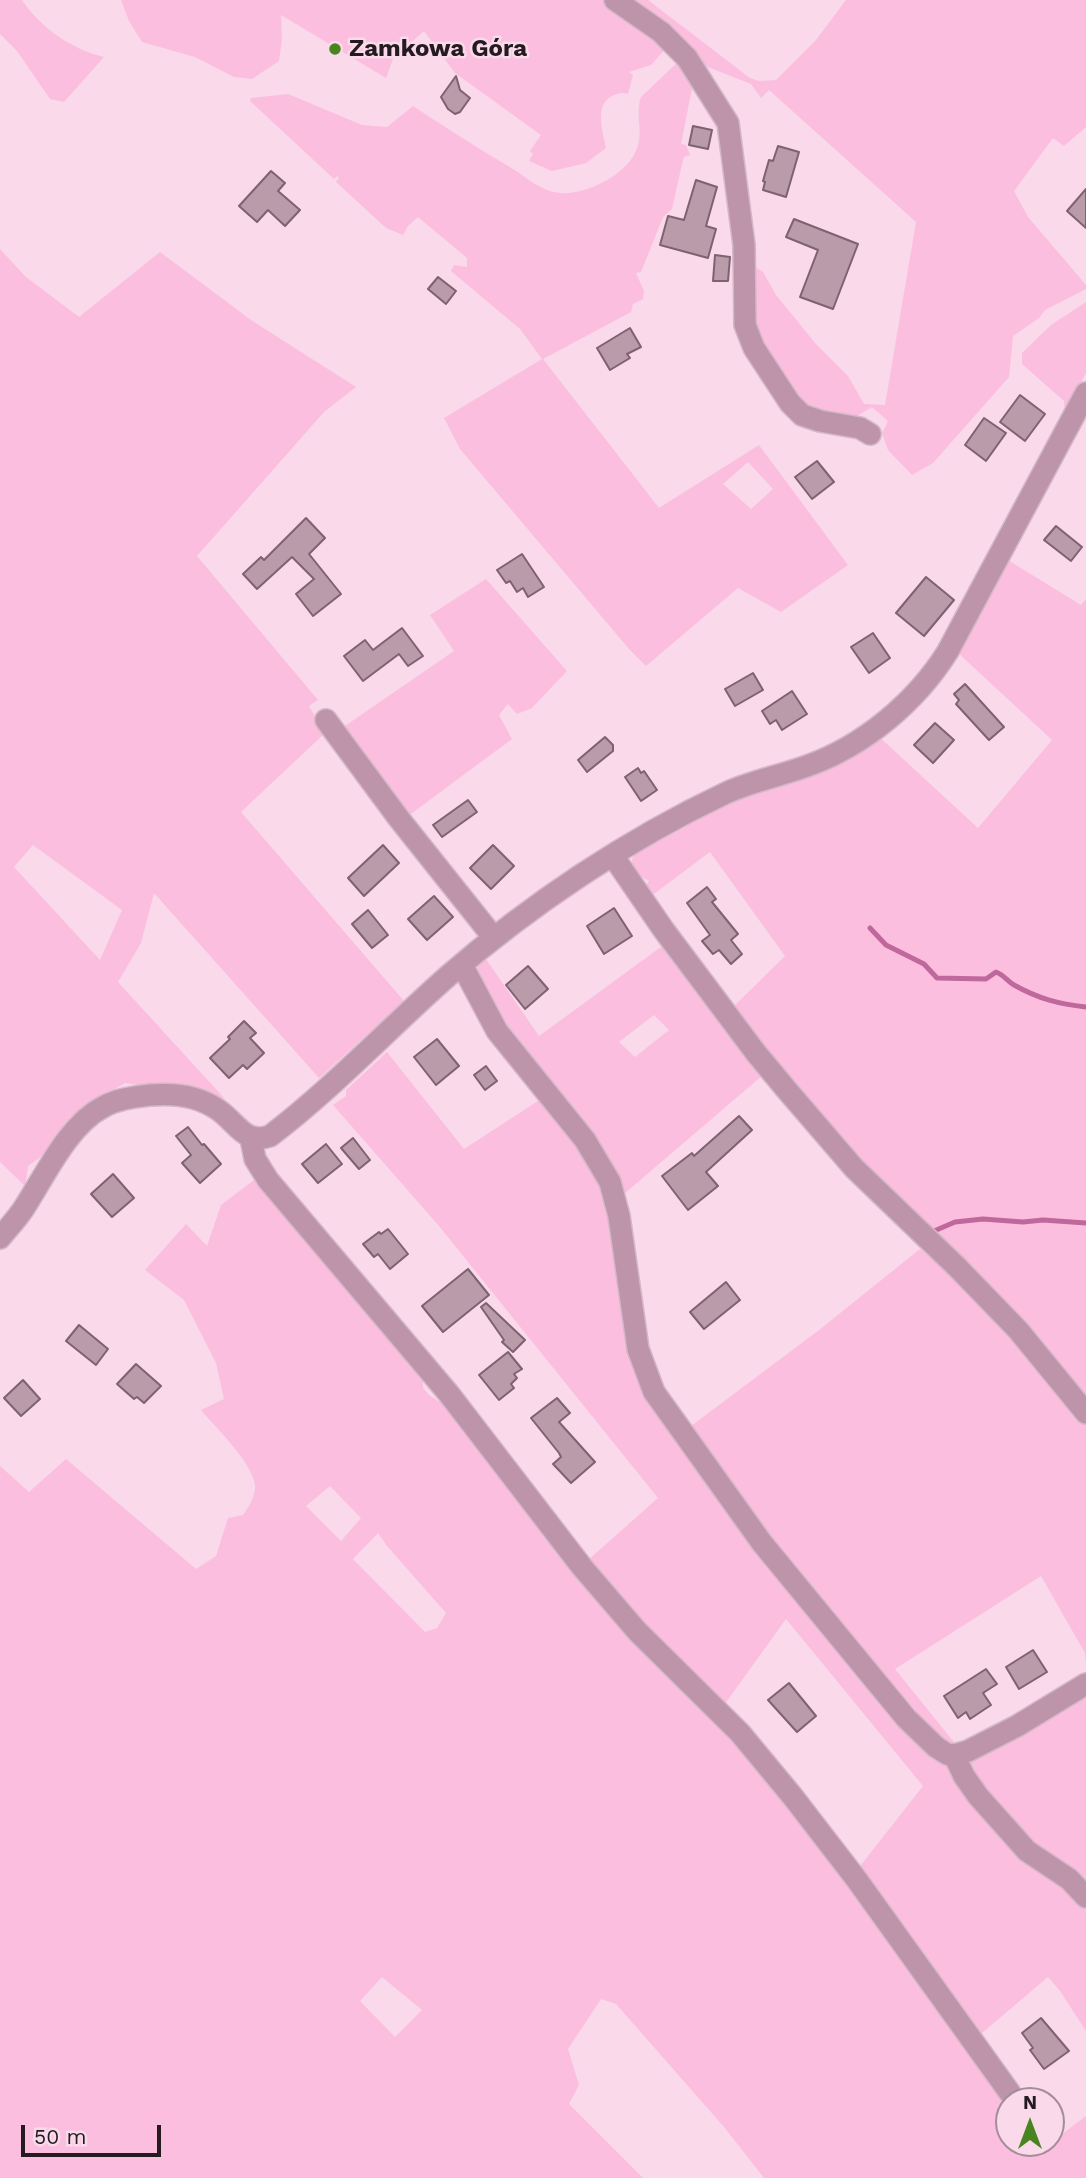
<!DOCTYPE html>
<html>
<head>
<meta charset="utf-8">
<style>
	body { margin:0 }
	#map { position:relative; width:1086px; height:2178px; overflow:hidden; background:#f9d9ea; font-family:"Work Sans",sans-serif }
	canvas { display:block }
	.north { position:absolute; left:995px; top:2087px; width:70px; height:70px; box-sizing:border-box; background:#f9d9ea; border:2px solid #a48d99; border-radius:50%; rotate:0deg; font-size:19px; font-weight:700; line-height:28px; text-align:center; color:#251a20 }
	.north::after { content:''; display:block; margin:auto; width:24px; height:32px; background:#498421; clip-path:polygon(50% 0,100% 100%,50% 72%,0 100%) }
	.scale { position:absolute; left:21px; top:2125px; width:140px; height:32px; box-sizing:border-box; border:4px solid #251a20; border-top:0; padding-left:9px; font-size:21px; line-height:24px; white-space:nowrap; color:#251a20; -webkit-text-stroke:5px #f9d9ea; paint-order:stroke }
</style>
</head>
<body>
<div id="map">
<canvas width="1086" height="2178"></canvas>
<div class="north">N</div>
<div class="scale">50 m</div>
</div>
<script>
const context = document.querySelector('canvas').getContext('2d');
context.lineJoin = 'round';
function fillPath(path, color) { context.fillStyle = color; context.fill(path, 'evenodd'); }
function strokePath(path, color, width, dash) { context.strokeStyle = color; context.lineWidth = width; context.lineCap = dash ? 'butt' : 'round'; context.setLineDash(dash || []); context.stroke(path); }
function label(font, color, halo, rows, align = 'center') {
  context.font = font + ' "Work Sans",sans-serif'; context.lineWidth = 5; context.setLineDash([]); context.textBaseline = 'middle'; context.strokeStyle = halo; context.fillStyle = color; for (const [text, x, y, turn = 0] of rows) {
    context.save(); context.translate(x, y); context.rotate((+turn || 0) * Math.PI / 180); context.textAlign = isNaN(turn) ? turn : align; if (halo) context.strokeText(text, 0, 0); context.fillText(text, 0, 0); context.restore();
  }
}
fillPath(new Path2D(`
	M0 0H22C41 28 71 49 104 57L64 102 50 99 17 51 0 34Z
	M121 0H606L668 46 651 65 629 72 633 75 628 94C621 92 618 93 612 96 594 104 603 133 606 148L586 163 552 171 529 161 533 154 530 151 541 135 455 73 424 31 406 47 398 45 386 78 281 15 282 39 279 61 252 79 234 77 195 57 142 42 129 21Z
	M620 0H648L750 78 759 81 776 80 816 40 846 0H1086V127L1064 146 1053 138 1014 191 1028 217 1086 285V289L1045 310 1039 318 1013 336 1009 377 933 463 912 475 888 450 882 433 888 421 872 407 854 418 806 411 755 344 749 263 763 272 776 295 816 344 848 376 864 404 885 405 916 222 769 90 761 98 751 84 695 62Z
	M681 59 693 83 681 144 686 145 690 155 684 157 682 164 672 209 663 217 641 272 636 273 644 291 643 299 633 304 631 312 543 359 659 508 759 445 848 565 781 612 738 588 646 666 629 649 460 449 444 418 542 359 520 329 451 271 454 265 467 267V258L418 217 408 226 403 235 386 228 336 182 339 178 337 176 334 179 250 101 251 98 288 94 362 125 387 127 413 106C446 128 479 149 513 169 524 176 537 187 550 191 577 200 620 179 634 155 646 134 634 117 641 97ZM748 462 773 489 751 509 723 484Z
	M0 249 26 277 79 317 160 252 251 320 356 387 324 412 197 556 318 700 309 706 325 733 241 812 404 1001 319 1078 154 893 141 943 118 982 225 1099 172 1086 155 1088 125 1083 70 1117 42 1156 28 1166 25 1186 0 1162ZM33 845 122 910 100 960 14 867Z
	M1086 302V373L1065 412 1064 401 1022 364V353L1051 325Z
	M1003 557 1081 605 1086 599V1401L883 1186 731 1009 785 956 710 852 647 899 641 892 649 881C636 874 625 867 636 852L684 828 699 817 733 801 777 786 876 734 978 828 1052 740 956 651Z
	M486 579 567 671 532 708 517 714 508 704 499 715 512 739 408 816 342 728 454 651 430 615Z
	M665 944 763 1075 624 1194 513 1038 477 972 478 966 486 959 539 1036ZM654 1015 669 1030 635 1057 619 1042Z
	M387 1052 464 1149 544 1097 605 1180 618 1256 673 1435 951 1760 1086 1693V2031L1060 1991 1048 1977 976 2038 857 1870 923 1786 786 1619 722 1708 587 1561 658 1498 439 1226 333 1105 346 1096V1090Z
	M258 1177 315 1245 423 1382V1388L429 1395 443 1404 476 1446 753 1756 1009 2102V2143H1051V2137L1054 2140 1086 2116V2178H764L724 2127 616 2004 601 1999 568 2049 579 2085 569 2104 643 2178H0V1466L29 1492 66 1459 196 1569 216 1556 228 1518 243 1515C249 1507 256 1495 255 1485 252 1462 216 1428 201 1410L224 1399 216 1363 184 1300 145 1270 186 1224 207 1246 221 1205ZM330 1486 361 1518 341 1541 306 1506ZM378 1533 387 1546 446 1613 437 1628 425 1632 353 1559ZM382 1977 422 2010 395 2037 360 2001Z
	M920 1249 976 1297 1025 1352 1086 1426V1665L1085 1653 1041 1576 895 1669 957 1746 948 1745 875 1667 808 1582 763 1533 687 1429 819 1330Z`), '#fcbedf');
strokePath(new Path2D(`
	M870 928 886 945 924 964 937 978 986 979 996 972C1004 975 1007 981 1014 985 1039 999 1059 1004 1086 1007
	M934 1231 955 1222 983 1219 1023 1222 1043 1220 1086 1223`), '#bf689b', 5);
const building = new Path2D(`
	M456 76 460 90 470 98 460 112 455 114 448 109 441 97Z
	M693 126 712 130 708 149 689 145Z
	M778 146 799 152 786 197 763 190 765 182 763 181 769 160 773 161Z
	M271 171 285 183 278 191 300 210 285 226 268 210 257 222 239 206Z
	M696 180 717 187 706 226 716 229 708 258 660 245 668 216 684 220Z
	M1086 189V228L1067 211Z
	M794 219 858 244 833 309 800 297 818 250 786 237Z
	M715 255 730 257 728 281H713Z
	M438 277 456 291 446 304 428 289Z
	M630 328 641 347 627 354 630 358 610 370 597 348Z
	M1020 395 1045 414 1025 441 1000 422Z
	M984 418 1006 433 986 461 965 445Z
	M817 461 834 482 812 499 795 477Z
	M306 518 325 538 309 554 341 594 313 616 296 594 314 579 292 557 257 589 243 574 261 557 264 560Z
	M1056 526 1082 547 1071 561 1044 540Z
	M522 554 544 587 528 597 523 588 517 592 510 581 506 583 497 570Z
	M926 577 954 600 924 636 896 613Z
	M402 628 423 656 408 666 399 654 363 681 344 656 365 640 373 650Z
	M873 633 890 658 869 673 851 647Z
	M753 673 763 690 735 706 725 689Z
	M965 684 1004 727 989 740 956 704 959 700 954 694Z
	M792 691 807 714 782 730 776 720 770 724 762 711Z
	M935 723 954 740 933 763 914 745Z
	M605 737 613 745V751L587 772 578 760Z
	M638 768 641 773 644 771 657 790 641 801 625 777Z
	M468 800 477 812 442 837 433 825Z
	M383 845 399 863 364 896 348 878Z
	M493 845 514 866 491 889 470 868Z
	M707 887 716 899 712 902 738 934 731 940 742 954 731 964 719 950 713 954 702 941 710 935 687 903Z
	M434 896 453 917 427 940 408 919Z
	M614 908 632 936 604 954 587 926Z
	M368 910 388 935 372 948 352 924Z
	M528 966 548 989 525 1009 506 985Z
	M244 1021 256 1033 250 1038 264 1053 247 1069 243 1065 229 1078 210 1058 230 1039 228 1037Z
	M437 1039 459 1066 436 1085 414 1057Z
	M486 1066 497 1081 485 1090 474 1075Z
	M739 1116 752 1130 706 1172 718 1186 688 1210 662 1176 692 1153 694 1156Z
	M188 1127 202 1145 204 1144 221 1164 200 1183 182 1163 191 1155 176 1136Z
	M353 1138 370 1160 359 1169 341 1148Z
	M326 1144 342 1164 318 1183 302 1164Z
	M113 1174 134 1198 112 1217 91 1194Z
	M388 1229 408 1254 390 1269 378 1254 374 1257 363 1244 379 1232 381 1234Z
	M468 1269 489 1295 443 1332 422 1306Z
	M726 1282 740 1300 704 1329 690 1312Z
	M486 1303 525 1340 513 1352 502 1342 504 1340 481 1307Z
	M79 1325 108 1349 96 1365 66 1341Z
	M508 1352 522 1369 514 1374 517 1378 511 1384 514 1388 499 1400 479 1375Z
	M136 1364 161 1386 144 1403 137 1397 134 1399 117 1384Z
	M23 1380 40 1399 21 1416 4 1398Z
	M557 1398 570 1413 559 1422 595 1462 571 1483 553 1464 561 1457 559 1453 531 1418Z
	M1033 1650 1047 1672 1019 1689 1006 1667Z
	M986 1669 997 1684 983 1693 991 1705 970 1719 966 1712 958 1718 944 1696Z
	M789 1683 816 1716 797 1732 768 1700Z
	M1041 2018 1069 2051 1044 2069 1030 2050 1033 2048 1022 2033Z`);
fillPath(building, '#b99baa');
strokePath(building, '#7e6271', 2);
const minor = new Path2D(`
	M615 0 661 32 687 58 728 123 744 245 745 325 754 348 790 403 802 415 820 421 860 428 870 434
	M326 720 400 820 494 938
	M613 856 663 929 756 1053 786 1089 854 1168 957 1267 1018 1330 1086 1413
	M462 965 497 1031 585 1140 610 1182 619 1216 638 1349 654 1392 762 1543 906 1718 936 1747 947 1754 954 1755 968 1751 1017 1726 1086 1684
	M251 1139 255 1159 268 1180 449 1394 582 1567 637 1631 740 1733 793 1797 857 1880 1010 2093
	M0 1238C8 1228 17 1219 24 1208 45 1176 68 1125 103 1107 117 1099 134 1097 150 1095 173 1093 197 1095 217 1109 237 1122 244 1145 270 1136 333 1088 388 1029 448 976 530 905 628 839 726 793 752 781 780 776 807 766 864 746 917 701 948 651L1086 393
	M954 1755 964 1776 978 1796 1027 1851 1069 1879 1086 1897`);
strokePath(minor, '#d3b7c6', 24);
strokePath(minor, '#bd94aa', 21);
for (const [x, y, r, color] of [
	[335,49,7,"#498421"]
]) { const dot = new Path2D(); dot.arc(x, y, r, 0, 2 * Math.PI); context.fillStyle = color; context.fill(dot); strokePath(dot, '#f9d9ea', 2.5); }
label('bold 24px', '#251a20', '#f9d9ea', [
	["Zamkowa Góra",349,49]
], 'left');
</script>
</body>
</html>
